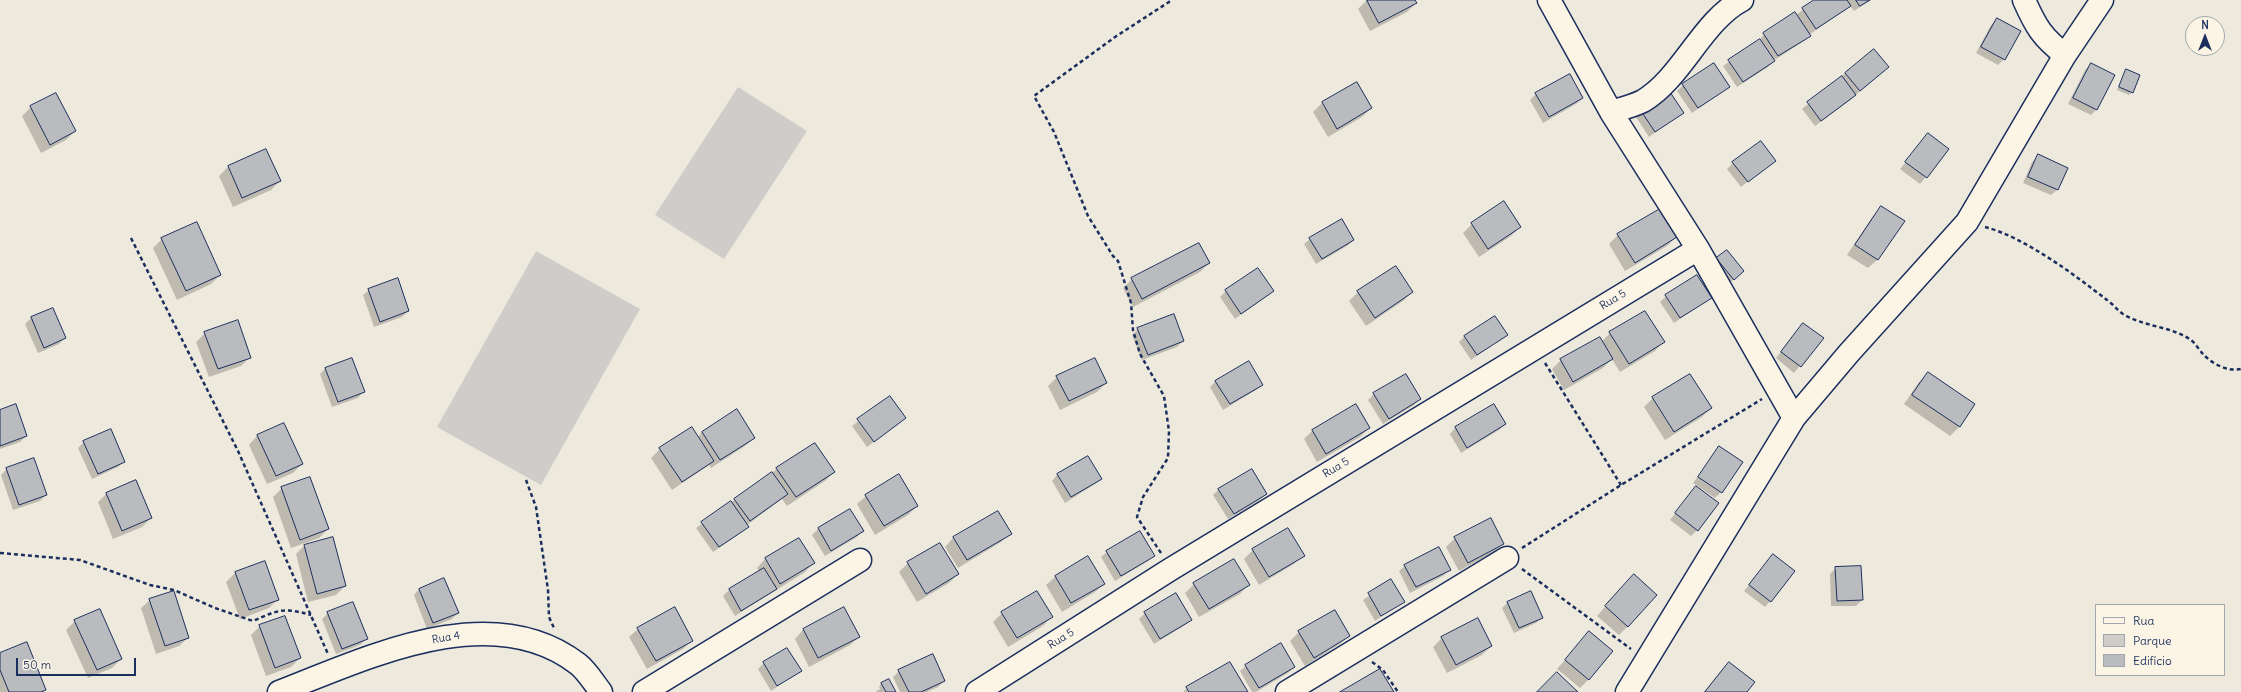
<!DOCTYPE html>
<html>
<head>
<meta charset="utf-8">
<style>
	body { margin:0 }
	#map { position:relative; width:2241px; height:692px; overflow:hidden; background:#eee9dd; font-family:Delius,sans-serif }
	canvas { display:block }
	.legend { position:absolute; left:2095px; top:604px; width:130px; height:72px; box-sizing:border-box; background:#fcf5e5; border:1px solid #a2a6af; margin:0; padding:5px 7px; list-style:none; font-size:12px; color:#1b2f5e }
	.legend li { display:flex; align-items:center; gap:8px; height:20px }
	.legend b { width:20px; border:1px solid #a2a6af }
	.north { position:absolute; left:2185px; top:16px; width:40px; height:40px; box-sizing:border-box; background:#fcf5e5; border:1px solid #a2a6af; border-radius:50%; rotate:0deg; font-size:11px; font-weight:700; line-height:16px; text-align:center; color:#1b2f5e }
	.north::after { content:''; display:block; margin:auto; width:14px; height:18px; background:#1b2f5e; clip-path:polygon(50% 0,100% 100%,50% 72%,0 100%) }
	.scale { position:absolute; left:16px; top:658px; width:120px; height:18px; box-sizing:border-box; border:2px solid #1b2f5e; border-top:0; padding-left:5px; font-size:12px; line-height:14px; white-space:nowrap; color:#1b2f5e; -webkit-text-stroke:3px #fcf5e5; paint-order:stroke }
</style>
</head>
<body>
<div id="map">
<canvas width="2241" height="692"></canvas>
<ul class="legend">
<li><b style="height:5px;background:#fcf5e5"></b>Rua</li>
<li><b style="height:11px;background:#cfcdca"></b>Parque</li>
<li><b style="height:11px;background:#babbbe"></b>Edifício</li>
</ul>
<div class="north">N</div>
<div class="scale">50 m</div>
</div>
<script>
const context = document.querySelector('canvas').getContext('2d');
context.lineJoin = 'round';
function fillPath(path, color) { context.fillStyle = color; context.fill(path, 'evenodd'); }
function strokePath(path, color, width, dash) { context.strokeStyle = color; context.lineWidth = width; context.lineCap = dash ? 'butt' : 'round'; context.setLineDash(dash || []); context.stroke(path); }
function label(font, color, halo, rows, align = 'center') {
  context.font = font + ' Delius,sans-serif'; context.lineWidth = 3; context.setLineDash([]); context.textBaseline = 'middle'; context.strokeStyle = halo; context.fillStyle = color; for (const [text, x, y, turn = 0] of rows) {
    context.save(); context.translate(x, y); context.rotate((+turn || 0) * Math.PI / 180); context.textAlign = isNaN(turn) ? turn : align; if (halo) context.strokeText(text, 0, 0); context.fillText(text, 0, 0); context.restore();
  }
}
fillPath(new Path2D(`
	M738 87 807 131 724 259 655 215Z
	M536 251 640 309 541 485 437 427Z`), '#cfcdca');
fillPath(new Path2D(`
	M1367 0H1414L1416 3 1407 12 1370 31 1358 9Z
	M1816 0H1871L1854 11 1850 6 1809 35 1804 41 1773 61 1768 67 1737 87 1723 66 1759 41 1764 34 1796 15Z
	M1997 19 2004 59 1998 65 1976 53 1991 25Z
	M1873 50 1882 72 1849 101 1815 126 1802 109Z
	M2091 64 2097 109 2091 115 2068 104 2085 70Z
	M2126 71 2132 92 2129 95 2117 90Z
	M1357 83 1371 108 1362 117 1328 137 1313 112 1322 103Z
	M1683 85 1729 87 1692 113 1677 91Z
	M55 94 75 131 66 140 41 153 22 116 31 107Z
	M1536 94 1582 98 1576 104 1543 123 1530 100Z
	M1642 112 1682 113 1649 137 1636 117Z
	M1928 134 1948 149 1920 184 1900 169Z
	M266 150 280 181 271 190 233 207 219 176 228 167Z
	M2038 156 2057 190 2051 195 2023 183 2032 162Z
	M1775 160 1741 187 1727 169 1733 163Z
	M1882 207 1903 221 1877 260 1868 268 1847 255 1873 216Z
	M1472 224 1520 227 1511 236 1479 257 1463 233Z
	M1618 235 1676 237 1667 246 1625 271 1609 244Z
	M162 239 220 275 211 284 177 300 153 248Z
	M1310 239 1353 240 1347 246 1316 264 1304 244Z
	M1717 259 1737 277 1727 285 1711 265Z
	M1209 263 1200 272 1133 307 1123 288 1132 279Z
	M369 290 408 311 402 317 374 327 363 295Z
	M1226 291H1273L1235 319 1220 297Z
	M1358 292H1412L1403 301 1366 326 1349 301Z
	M1666 296 1711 297 1674 323 1660 302Z
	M52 309 65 338 59 344 38 353 25 324 31 318Z
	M1803 324 1822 338 1794 373 1776 358Z
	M1138 329 1183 341 1177 347 1142 360 1132 335Z
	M205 333 250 357 241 366 209 377 196 342Z
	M1610 333 1663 342 1655 351 1620 372 1612 359 1603 368 1564 390 1552 369 1561 360 1602 341Z
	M1507 335 1471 360 1459 342 1465 336Z
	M326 368 363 392 358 398 332 407 320 374Z
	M1928 373 1974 405 1959 427 1950 436 1904 404 1919 382Z
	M1057 377 1106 383 1097 392 1060 410 1048 386Z
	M1216 381 1262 385 1256 390 1223 410 1210 387Z
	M1374 394 1420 399 1414 405 1383 424 1368 400Z
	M890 397 905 418 867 447 852 426Z
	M1653 398 1711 408 1702 417 1665 440 1644 407Z
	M1493 405 1505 424 1499 430 1461 453 1450 434 1455 428Z
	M0 411 26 436 20 442 0 449Z
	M283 424 302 464 293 473 267 484 249 445 257 436Z
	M1369 428 1360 437 1317 462 1304 439 1312 431Z
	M702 432 754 438 745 446 711 468 709 465 672 490 651 458 660 449 698 437Z
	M84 442 124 461 118 467 92 479 78 448Z
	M1719 447 1721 492 1715 498 1693 483Z
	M1088 457 1101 479 1095 484 1065 503 1052 481 1057 475Z
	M7 469 46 495 40 501 13 510 1 475Z
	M777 469 834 472 825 481 787 506 782 499 747 525 742 532 713 552 696 528Z
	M1696 487 1697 530 1691 536 1670 520Z
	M282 488 328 529 319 538 291 548 273 497Z
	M1219 489 1266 494 1260 500 1228 519 1213 495Z
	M107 493 151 518 142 527 113 539 98 502Z
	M866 496 917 506 908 515 875 535 857 504Z
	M850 510 862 531 857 537 825 556 812 535 818 529Z
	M997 512 1010 534 1001 542 958 568 945 547 953 538Z
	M1455 538 1503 544 1494 552 1459 571 1446 547Z
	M799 539 813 563 805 572 735 616 723 596 729 590 759 572 757 568 765 559Z
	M305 545 345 586 336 595 308 602 296 554Z
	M1253 550 1303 555 1294 564 1259 585 1244 559Z
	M1107 552 1154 556 1148 561 1115 581 1101 557Z
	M1773 556 1770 601 1765 607 1744 591Z
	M264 562 278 599 269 608 240 619 226 582 235 573Z
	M908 563 958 574 949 583 917 602 899 572Z
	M1405 566 1449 570 1443 576 1410 593 1399 571Z
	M1836 568 1862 600 1856 606H1831L1830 574Z
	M1055 577 1104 584 1095 592 1062 612 1046 585Z
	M1391 581 1403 602 1375 621 1363 600Z
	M1194 584 1248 585 1240 594 1199 617 1185 593Z
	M1625 584 1628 626 1619 635 1597 616Z
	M419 589 458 613 452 619 427 629 414 595Z
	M150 600 188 638 179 646 156 654 141 608Z
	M1508 602 1542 617 1536 623 1514 633 1502 608Z
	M844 609 859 637 850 645 809 667 795 639 803 630Z
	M1334 611 1349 636 1340 644 1305 666 1290 641 1299 632Z
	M328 613 366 639 360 645 336 654 322 619Z
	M1002 613 1051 617 1043 626 1008 647 993 622Z
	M1145 613 1191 620 1185 625 1154 644 1139 619Z
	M75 621 121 659 112 668 88 678 66 630Z
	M260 626 300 658 291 667 266 676 251 635Z
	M638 629 692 640 683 649 647 669 629 637Z
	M1589 633V679L1580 688 1557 669Z
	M1442 638 1491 646 1482 655 1447 673 1433 647Z
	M0 654 45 690 43 692H0Z
	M764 663 800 671 771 691 758 669Z
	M1729 663 1746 692H1704L1720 672Z
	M1246 666 1294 667 1288 673 1256 692H1252L1240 671Z
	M899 671 944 681 938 687 927 692H900L893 677Z
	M888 680 895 692H875L880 689 879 687 881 684Z
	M1187 688 1247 692H1183Z`), '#0003');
const building = new Path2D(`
	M1367 0H1415L1417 3 1379 23Z
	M1814 0H1847L1851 6 1816 29 1802 8Z
	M1856 0H1870L1860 6Z
	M1795 12 1811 36 1778 56 1763 33Z
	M1997 18 2021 31 2005 60 1981 47Z
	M1760 39 1775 61 1743 82 1728 60Z
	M1874 49 1889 67 1860 91 1845 73Z
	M1714 63 1730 87 1698 108 1682 84Z
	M2091 63 2115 75 2097 110 2073 98Z
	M2126 69 2140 75 2133 93 2119 87Z
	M1570 74 1583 98 1549 117 1535 93Z
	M1842 76 1856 95 1821 121 1807 102Z
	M1357 82 1372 108 1337 129 1322 102Z
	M1670 92 1684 113 1655 132 1641 111Z
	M56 93 76 131 50 145 30 106Z
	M1928 133 1949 149 1927 178 1905 162Z
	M1761 141 1776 161 1748 182 1732 162Z
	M266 149 281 181 242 198 228 166Z
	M2038 154 2068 168 2058 190 2028 177Z
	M1504 201 1521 227 1488 249 1471 223Z
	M1881 206 1905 221 1878 260 1855 245Z
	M1660 209 1677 237 1635 263 1617 234Z
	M1342 219 1354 240 1322 259 1309 238Z
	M197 222 221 275 186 291 161 238Z
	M1199 243 1210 263 1142 299 1131 278Z
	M1727 250 1744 271 1734 280 1716 258Z
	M1396 266 1413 292 1375 318 1357 291Z
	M1258 268 1274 291 1241 314 1225 290Z
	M1697 275 1712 298 1680 318 1665 295Z
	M398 278 409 311 380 322 368 289Z
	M53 308 66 338 44 348 31 317Z
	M1645 311 1665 342 1629 364 1609 332Z
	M1174 314 1184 341 1148 355 1137 328Z
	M1495 316 1508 335 1477 355 1464 336Z
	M238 320 251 358 218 369 204 332Z
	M1803 323 1824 338 1801 367 1781 352Z
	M1600 337 1613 359 1573 382 1560 359Z
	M352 358 365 392 338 402 325 368Z
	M1095 358 1107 383 1069 401 1056 376Z
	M1249 361 1263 385 1230 404 1215 381Z
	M1928 372 1975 404 1960 427 1912 395Z
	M1406 374 1421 399 1389 419 1373 393Z
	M1690 374 1712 408 1674 432 1652 397Z
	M890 396 906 418 874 442 857 419Z
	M16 404 27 436 0 446V410Z
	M1356 404 1370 428 1326 454 1312 430Z
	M1494 404 1506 424 1467 448 1455 427Z
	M737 409 755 438 720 460 702 432Z
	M284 423 303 464 276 476 257 435Z
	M692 427 714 461 682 482 659 448Z
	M111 429 125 462 98 474 83 441Z
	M815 443 835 472 796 497 776 468Z
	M1719 446 1743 462 1722 493 1698 477Z
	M1088 456 1102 479 1071 497 1057 474Z
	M34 458 47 495 19 505 6 468Z
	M1252 469 1267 494 1234 514 1218 489Z
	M772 472 788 494 750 521 734 499Z
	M899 474 918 506 884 526 865 495Z
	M310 477 329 529 300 540 281 487Z
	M136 480 152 518 122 531 106 493Z
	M1696 486 1719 503 1698 531 1675 513Z
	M731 501 749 527 719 547 701 522Z
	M850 509 864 531 831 551 818 528Z
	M998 511 1012 534 967 560 953 537Z
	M1491 518 1504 544 1468 563 1454 537Z
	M1288 528 1305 556 1269 577 1252 549Z
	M1140 531 1155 556 1121 576 1106 551Z
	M333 537 346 586 317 594 304 545Z
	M799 538 815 563 780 584 765 558Z
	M940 543 959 574 926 594 907 562Z
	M1439 547 1451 570 1416 587 1404 565Z
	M1773 554 1795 571 1771 602 1749 585Z
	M1088 556 1105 584 1071 603 1055 576Z
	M1234 559 1250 585 1209 609 1193 583Z
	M265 561 279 600 249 610 235 572Z
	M1861 566 1863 600 1837 601 1835 567Z
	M764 568 777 589 741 611 729 589Z
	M1634 574 1657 595 1628 627 1605 606Z
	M444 578 459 613 433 623 419 589Z
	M1391 579 1405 602 1381 616 1368 593Z
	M174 591 189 638 165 646 149 599Z
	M1037 591 1053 617 1017 638 1001 612Z
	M1531 591 1543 618 1519 628 1507 602Z
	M1176 593 1192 620 1160 639 1144 612Z
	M353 602 368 639 342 649 327 612Z
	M675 607 693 641 656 661 637 628Z
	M844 607 860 637 818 658 803 629Z
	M100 609 122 659 97 670 74 620Z
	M1335 610 1350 636 1314 658 1298 631Z
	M285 616 301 658 275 668 259 625Z
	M1478 618 1492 646 1456 665 1441 637Z
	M1589 631 1613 651 1589 680 1565 660Z
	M27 642 46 690 41 692H9L0 670V653Z
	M1281 643 1295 667 1259 688 1245 665Z
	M787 648 802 671 777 686 763 662Z
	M933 654 945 681 921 692H909L898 670Z
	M1230 662 1248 692H1189L1186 687Z
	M1729 662 1755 682 1747 692H1705Z
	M1380 669 1394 692H1340Z
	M1557 672 1578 692H1537Z
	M889 679 896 692H886L881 683Z`);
fillPath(building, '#babbbe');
strokePath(building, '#1b2f5e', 1);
const minor = new Path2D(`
	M1549 0 1611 112 1698 249 1794 418
	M2024 0C2036 27 2042 37 2065 55
	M1611 112C1621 109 1633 106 1643 101 1682 78 1702 21 1742 0
	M279 692C367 658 491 597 578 664 587 671 594 683 601 692
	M644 692 860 560
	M977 692 1171 569 1698 249
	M1287 692 1507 558
	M1627 692 1794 418 1849 353 1967 222 2065 55 2102 0`);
strokePath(minor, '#1b2f5e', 25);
strokePath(new Path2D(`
	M1985 227C2024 237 2075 275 2107 300 2113 304 2117 310 2123 314 2144 327 2171 326 2191 340 2196 344 2199 350 2203 354 2212 364 2228 372 2241 369
	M131 238 238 451 328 654
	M1545 363 1621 485
	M526 480 536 507 548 590 549 617 554 628
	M1522 548 1621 485 1762 399
	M0 553 80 560 150 585 174 590 215 608 253 621C278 610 283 607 311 615
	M1161 553 1137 517 1143 497 1168 458 1169 431 1164 396 1140 354 1133 330 1131 303 1118 261 1113 256 1088 216 1054 132 1034 96 1115 37 1172 0
	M1522 569 1631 649
	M1372 662 1383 670 1398 692`), '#1b2f5e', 2.5, [4, 3]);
strokePath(minor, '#fcf5e5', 22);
label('11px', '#1b2f5e', '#fcf5e5', [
	["Rua 5",1613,300,-31],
	["Rua 5",1336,468,-31],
	["Rua 4",446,638,-10],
	["Rua 5",1061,639,-32]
]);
</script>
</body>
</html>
